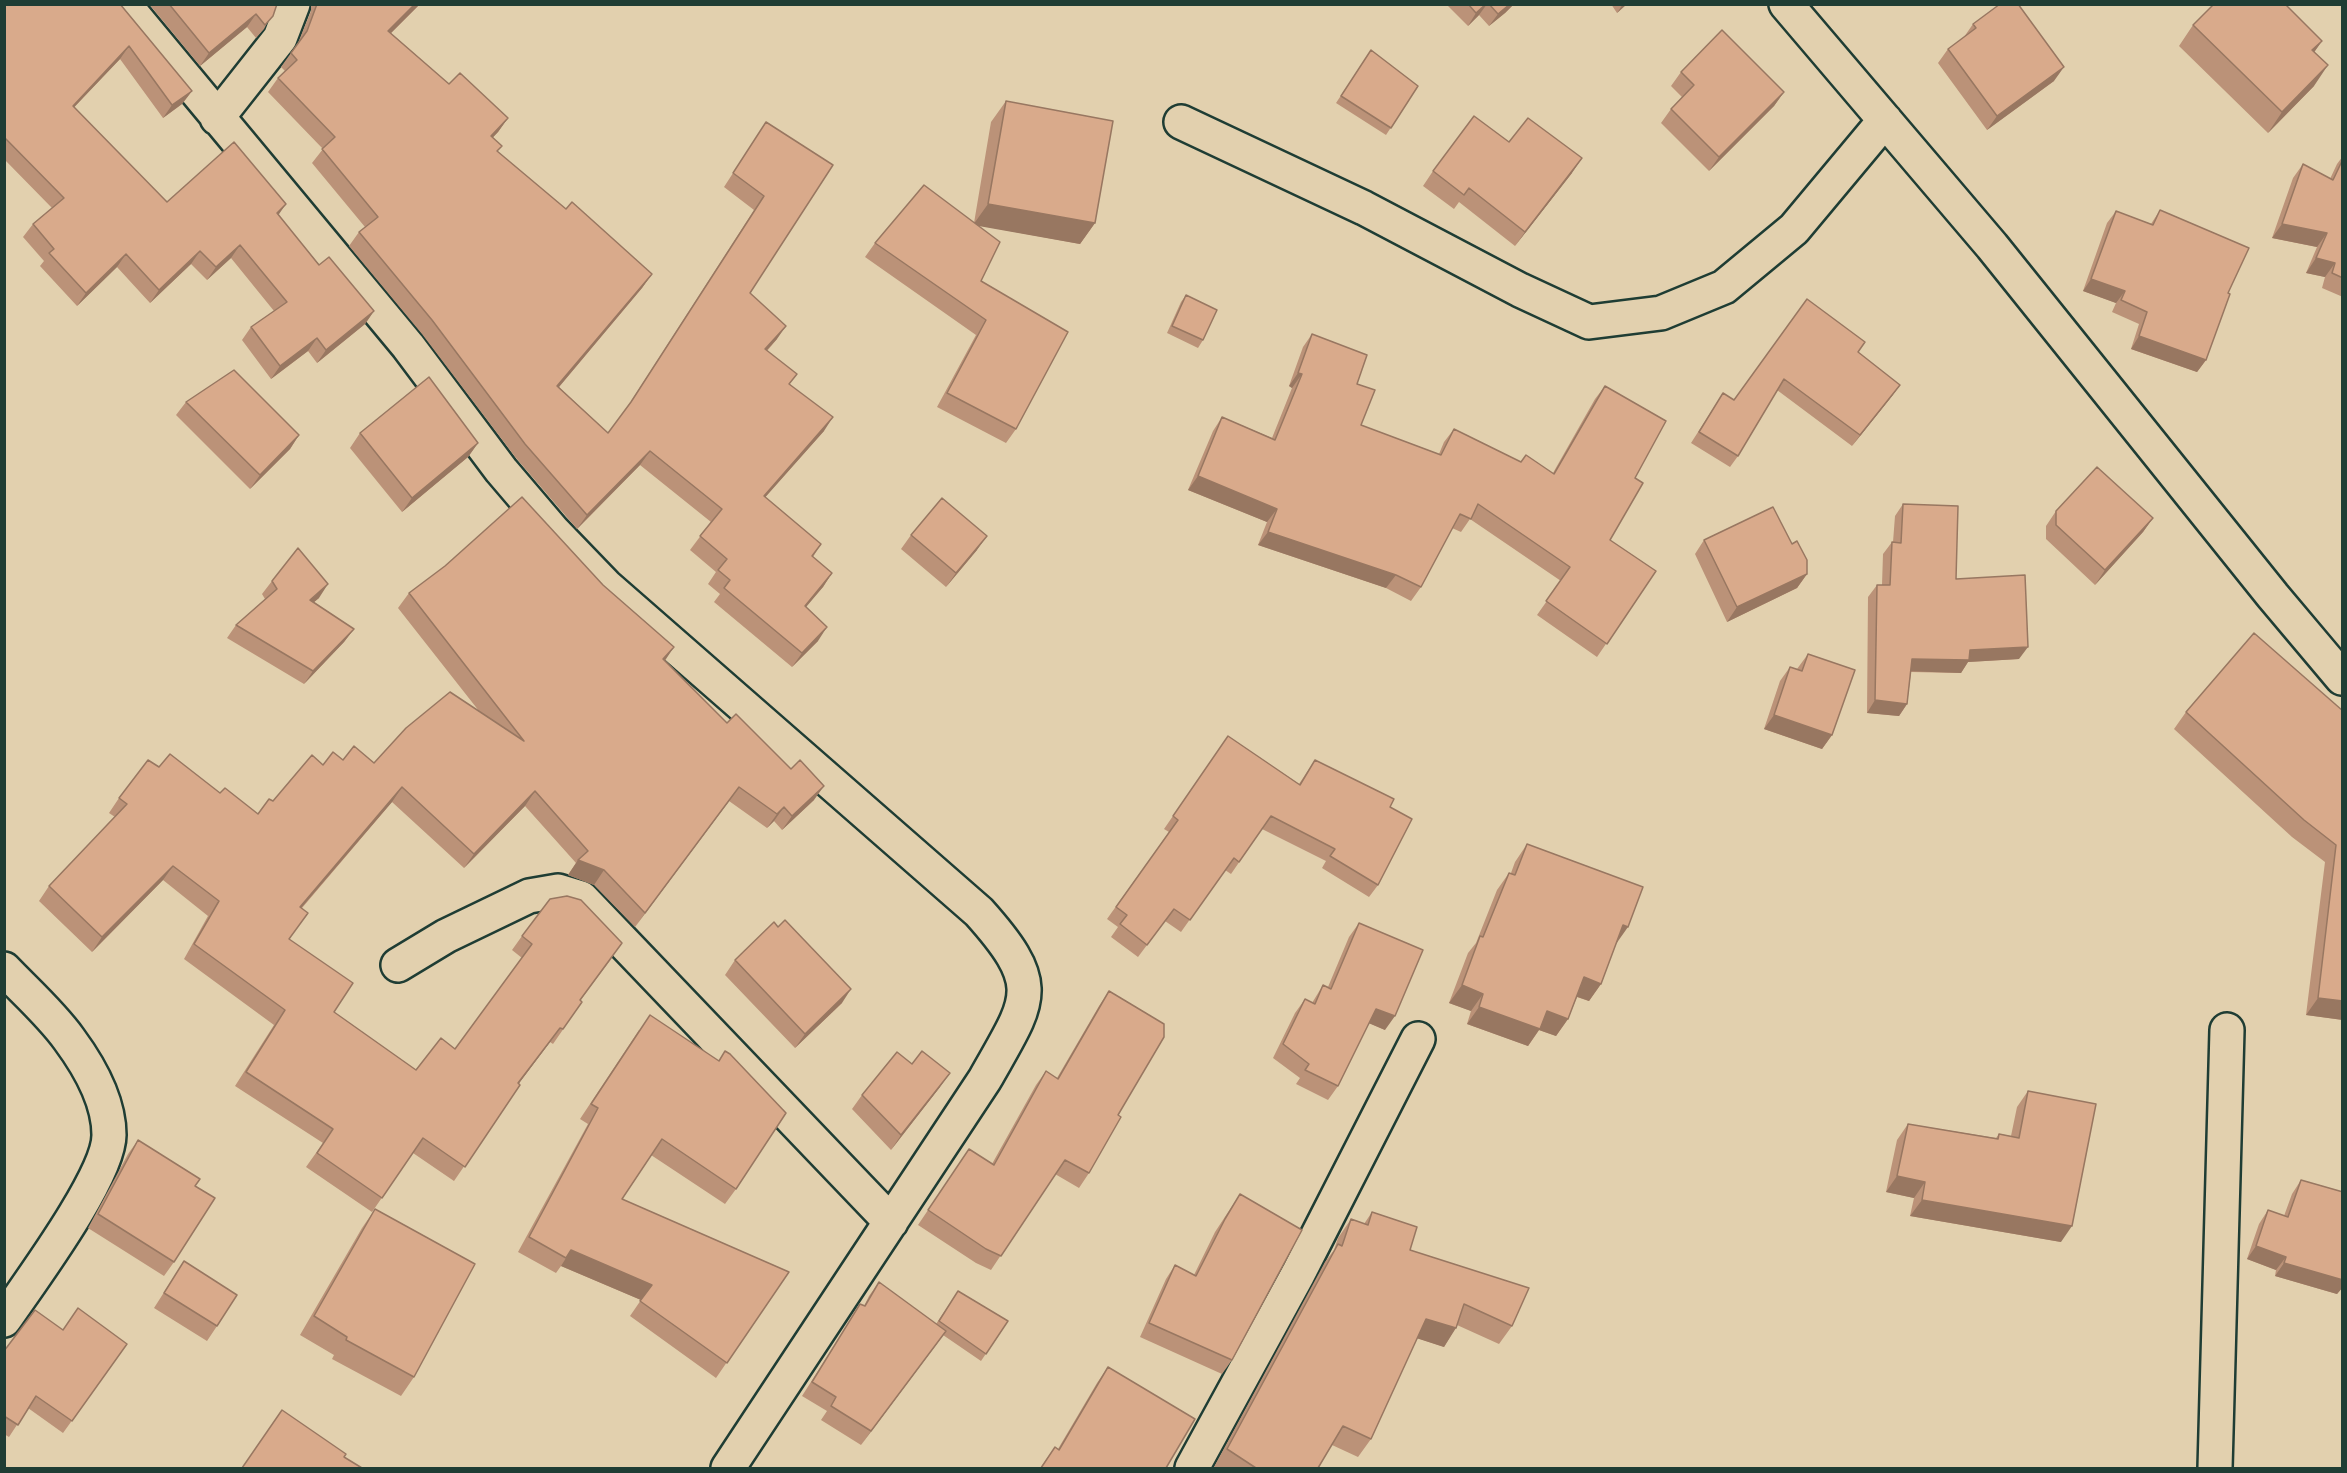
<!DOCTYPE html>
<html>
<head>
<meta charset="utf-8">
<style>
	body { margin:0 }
	#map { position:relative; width:2347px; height:1473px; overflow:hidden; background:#e2d0ae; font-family:"Balsamiq Sans",sans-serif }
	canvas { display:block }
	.frame { position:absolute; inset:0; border:6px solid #1f3d34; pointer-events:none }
</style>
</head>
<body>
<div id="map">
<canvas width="2347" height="1473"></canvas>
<div class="frame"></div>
</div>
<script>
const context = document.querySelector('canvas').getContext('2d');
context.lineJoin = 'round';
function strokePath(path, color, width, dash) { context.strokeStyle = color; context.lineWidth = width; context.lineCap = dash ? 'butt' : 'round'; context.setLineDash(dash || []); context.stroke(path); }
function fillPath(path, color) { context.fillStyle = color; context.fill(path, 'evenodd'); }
const minor = new Path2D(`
	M124 4 408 346 501 470 553 531 606 586 979 912C1046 987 1030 999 985 1079L728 1468
	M1786 4 1992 246 2273 596 2342 678
	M217 118 280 38 293 4
	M1181 122 1364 208 1520 290 1589 322 1661 313 1724 287 1794 229 1885 120
	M398 965 446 936 529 896 558 891 581 898 891 1222
	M4 969C26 992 51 1014 69 1039 89 1066 109 1100 109 1135 109 1176 30 1282 4 1320
	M1192 1468 1298 1274 1418 1039
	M2215 1468 2227 1030`);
strokePath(minor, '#1f3d34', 38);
strokePath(minor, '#e2d0ae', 33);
fillPath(new Path2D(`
	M4 4H120L192 91 182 104 163 118 120 59 74 107 167 202 278 215 319 265 374 311 365 324 317 363 308 351 271 379 242 340 251 327 274 311 231 258 207 280 191 264 150 303 117 267 77 306 40 266 44 261 23 237 33 224 52 208 4 159Z
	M149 4H277L264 29 256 38 247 27 200 66Z
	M311 4H420L391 33 449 84 508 118 498 132 493 137 498 152 566 209 652 274 642 288 559 387 608 433 626 409 754 210 724 187 766 122 833 165 750 293 777 339 767 351 790 384 824 431 765 497 821 544 813 557 832 573 823 587 806 606 818 641 792 667 714 602 720 594 708 584 716 572 690 550 711 522 640 465 577 529 516 458 422 334 349 246 359 232 365 227 312 163 323 149 268 92 278 78 285 71 281 67 298 43 311 11Z
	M1446 4H1514L1505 13 1489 26 1479 15 1468 26Z
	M1611 4H1627L1617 13Z
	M1973 24 2054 81 1987 130 1938 63 1948 49 1964 37Z
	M2193 25 2322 41 2314 52V86L2268 133 2179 46Z
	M1371 50 1418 86 1386 135 1336 103Z
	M1681 72 1784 92 1774 106 1709 171 1661 123 1671 109 1682 97 1671 86Z
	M1006 101 1095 223 1080 244 977 225 981 281 1016 429 1006 443 937 407 976 335 865 257 875 243 974 223 991 122Z
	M1509 142 1572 173 1515 246 1459 202 1454 209 1423 186 1433 171Z
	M2343 156V297L2322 288 2325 277 2306 273 2317 247 2272 238 2293 178 2303 164 2330 179 2337 164Z
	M2160 210 2228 293 2206 360 2197 372 2131 349 2139 324 2112 312 2116 303 2083 291 2107 223 2116 211 2151 224Z
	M1186 295 1203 340 1198 348 1167 333 1181 302Z
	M1807 299 1858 352 1900 385 1892 396 1852 446 1777 390 1738 456 1730 467 1691 443 1723 393 1734 400Z
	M1312 334 1357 384 1361 425 1439 454 1444 442 1454 429 1521 462 1553 473 1595 399 1605 386 1635 478 1610 540 1656 571 1597 657 1537 615 1561 581 1470 519 1461 532 1452 528 1421 587 1411 601 1386 588 1258 545 1267 522 1188 490 1213 431 1222 417 1272 438 1292 388 1289 386 1303 347Z
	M186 402 299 435 290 449 250 489 176 415Z
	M360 433 478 443 468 457 402 512 350 448Z
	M1903 504 1956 579 2019 659 1968 662 1961 673 1911 672 1907 704 1899 716 1867 713 1868 597 1877 585H1882L1883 554 1892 542H1893L1895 516Z
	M2056 511 2153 518 2143 532 2095 585 2046 539V526Z
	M911 535 977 550 946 587 901 549Z
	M1704 540 1792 544 1807 574 1797 588 1727 622 1695 554Z
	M272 581 319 598 314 602 354 629 344 642 304 684 227 638 236 625 265 599 262 594Z
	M409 593 665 660 727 723 814 800 782 830 774 821 767 828 729 801 635 927 594 885 568 875 576 863 525 806 464 868 392 802 302 908 289 940 334 1012 416 1070 455 1049 522 958 512 950 522 936 612 958 580 1001 582 1002 553 1044 550 1042 519 1083 520 1085 454 1181 413 1153 372 1212 306 1167 323 1143 235 1086 274 1025 184 959 208 916 163 880 92 952 39 901 49 886 115 817 109 813 119 798 159 767 220 793 258 814 273 801 323 765 343 760 374 763 479 711 398 608Z
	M1808 654 1832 735 1822 749 1764 729 1780 681 1790 667 1797 669Z
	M2343 711V1020L2306 1015 2325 862 2292 837 2174 729 2186 712Z
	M1228 736 1299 784 1315 760 1390 807 1378 885 1369 897 1322 868 1326 861 1262 829 1231 874 1225 870 1181 932 1165 921 1138 957 1111 937 1118 927 1107 919 1169 832 1164 829Z
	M1527 844 1616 944 1601 984 1589 1001 1577 997 1568 1019 1556 1036 1539 1030 1528 1046 1467 1024 1471 1011 1449 1003 1468 953 1476 943 1497 890 1509 873H1511L1515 862Z
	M1359 923 1385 1030 1369 1023 1338 1086 1328 1100 1296 1084 1300 1078 1273 1058 1295 1013 1305 999 1312 1003 1323 985 1328 987 1349 937Z
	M735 960 842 1003 795 1048 725 975Z
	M1109 991 1118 1115 1089 1173 1079 1188 1055 1174 991 1270 976 1263 918 1225 969 1149 992 1164 1036 1085 1046 1071 1057 1078 1099 1006Z
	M639 1030 736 1189 725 1204 651 1155 622 1199 789 1272 716 1378 630 1316 641 1300 561 1266 556 1273 518 1252 588 1124 580 1119Z
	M940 1087 891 1150 852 1109 862 1095Z
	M2028 1091 2061 1242 1910 1216 1914 1198 1886 1192 1897 1140 1908 1124 1996 1138 1999 1134 2011 1136 2017 1107Z
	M138 1140 195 1186 174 1262 164 1276 88 1228 128 1154Z
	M2301 1180 2343 1192V1287L2337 1294 2275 1276 2276 1270 2247 1259 2259 1224 2268 1210 2284 1216 2292 1194Z
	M1240 1194 1232 1360 1222 1374 1140 1337 1166 1279 1175 1265 1194 1275 1215 1232Z
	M375 1209 414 1377 401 1396 332 1359 334 1355 300 1335 362 1228Z
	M1372 1212 1410 1250 1512 1326 1499 1344 1457 1325 1444 1347 1417 1338 1371 1439 1358 1457 1332 1445 1318 1468H1216L1214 1467 1325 1262 1334 1250 1338 1238 1351 1219 1364 1224Z
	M184 1261 217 1326 207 1341 154 1308Z
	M879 1282 936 1324 958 1291 1008 1321 981 1361 943 1335 861 1445 821 1420 827 1411 802 1396 851 1319 860 1304 864 1306 869 1296Z
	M63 1330 127 1344 63 1433 28 1408 9 1437 4 1434V1351Z
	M1108 1367 1166 1468H1040L1055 1447 1058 1449 1097 1383Z`), '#bb9278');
fillPath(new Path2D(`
	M415 4H420L379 45 388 31Z
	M1487 4 1479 15 1468 26 1476 13Z
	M1510 4H1514L1505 13 1489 26 1498 14Z
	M1623 4H1627L1617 13Z
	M256 14 247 27 200 66 209 53Z
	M2322 41 2308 61 2312 50Z
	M129 46 120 59 63 119 73 106Z
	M2328 65 2314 86 2268 133 2282 112Z
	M2064 67 2054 81 1987 130 1997 116Z
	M192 91 182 104 163 118 172 105Z
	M1784 92 1774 106 1709 171 1719 157Z
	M508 118 498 132 481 150 491 136Z
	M1582 158 1572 173 1515 246 1525 232Z
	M286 204 277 217V213Z
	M988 204 1095 223 1080 244 973 225Z
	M2282 224 2327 233 2317 247 2272 238Z
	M240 245 231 258 207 280 216 267Z
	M200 251 191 264 150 303 159 290Z
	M126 254 117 267 77 306 86 293Z
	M2316 258 2335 263 2325 277 2306 273Z
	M652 274 642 288 548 400 557 386Z
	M2091 279 2125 291 2116 303 2083 291Z
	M374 311 365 324 317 363 326 350Z
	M786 326 777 339 755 363 765 349Z
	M2139 336 2206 360 2197 372 2131 349Z
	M317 338 308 351 271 379 280 366Z
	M1298 373 1302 374 1292 388 1289 386Z
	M1900 385 1892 396 1852 446 1860 435Z
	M833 417 824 431 754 510 764 496Z
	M299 435 290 449 250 489 260 475Z
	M478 443 468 457 402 512 412 498Z
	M650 451 640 465 577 529 587 515Z
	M1198 476 1277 509 1267 522 1188 490Z
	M2153 518 2143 532 2095 585 2105 570Z
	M1268 532 1396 575 1386 588 1258 545Z
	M987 536 977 550 946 587 956 573Z
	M832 573 823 587 796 619 805 606Z
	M1807 574 1797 588 1727 622 1737 607Z
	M328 584 319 598 301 613 310 600Z
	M827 627 818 641 792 667 802 653Z
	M354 629 344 642 304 684 313 671Z
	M674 647 664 662 663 659Z
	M2028 647 2019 659 1968 662 1961 673 1903 671 1912 659 1970 650Z
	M1875 700 1907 704 1899 716 1867 713Z
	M1774 715 1832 735 1822 749 1764 729Z
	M824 786 814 800 782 830 792 816Z
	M402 787 392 802 290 921 300 907Z
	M739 787 729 801 635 927 645 913Z
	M535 791 525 806 464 868 474 854Z
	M784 807 774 821 767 828 777 814Z
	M578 860 604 870 594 885 568 875Z
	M173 866 163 880 92 952 102 937Z
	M1623 925 1628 927 1616 944Z
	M1584 977 1601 984 1589 1001 1572 995Z
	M1462 985 1483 994 1471 1011 1449 1003Z
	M851 989 842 1003 795 1048 805 1034Z
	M2318 998 2343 1001V1020L2306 1015Z
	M1479 1007 1547 1011 1568 1019 1556 1036 1539 1030 1528 1046 1467 1024Z
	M1376 1009 1395 1016 1385 1030 1366 1022Z
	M560 1028 550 1042 508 1098 518 1083Z
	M950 1073 940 1087 891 1150 901 1135Z
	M1897 1176 1925 1182 1914 1198 1886 1192Z
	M1922 1200 2072 1226 2061 1242 1910 1216Z
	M2256 1246 2286 1257 2276 1270 2247 1259Z
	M571 1250 652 1285 641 1300 561 1266Z
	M2284 1263 2343 1280V1287L2337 1294 2275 1276Z
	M1426 1319 1456 1328 1444 1347 1413 1337Z
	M946 1331 936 1345 861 1445 871 1431Z`), '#987761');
const building = new Path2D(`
	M4 4H120L192 91 172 105 129 46 73 106 167 202 234 142 286 204 277 213 319 265 329 257 374 311 326 350 317 338 280 366 251 327 287 302 240 245 216 267 200 251 159 290 126 254 86 293 49 253 54 249 33 224 64 198 4 137Z
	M169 4H277L273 16 265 25 256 14 209 53Z
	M317 4H415L388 31 449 84 460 73 508 118 491 136 502 146 497 151 566 209 572 202 652 274 557 386 608 433 631 402 764 196 733 173 766 122 833 165 750 293 786 326 765 349 797 374 789 384 833 417 764 496 821 544 812 556 832 573 805 606 827 627 802 653 724 588 730 580 718 570 727 559 700 536 722 509 650 451 587 515 525 444 432 320 359 232 378 217 322 149 335 137 278 78 297 60 291 53 307 31Z
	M1468 4H1486L1476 13Z
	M1489 4H1510L1498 14Z
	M2000 4H2018L2064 67 1997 116 1948 49 1976 28 1973 24Z
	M2214 4H2285L2322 41 2312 50 2328 65 2282 112 2193 25Z
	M1722 30 1784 92 1719 157 1671 109 1694 85 1681 72Z
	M1371 50 1418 86 1391 128 1341 96Z
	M1006 101 1113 121 1095 223 988 204Z
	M1474 116 1509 142 1528 118 1582 158 1525 232 1469 188 1464 195 1433 171Z
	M2343 159V278L2332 273 2335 263 2316 258 2327 233 2282 224 2303 164 2333 180Z
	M924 185 1000 242 981 281 1068 332 1016 429 947 393 986 320 875 243Z
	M2160 210 2249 248 2228 293 2230 294 2206 360 2139 336 2147 312 2121 300 2125 291 2091 279 2116 211 2153 225Z
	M1186 295 1217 310 1203 340 1172 326Z
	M1807 299 1865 342 1858 352 1900 385 1860 435 1784 379 1738 456 1699 432 1723 393 1734 400Z
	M1312 334 1367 355 1357 384 1375 390 1361 425 1441 455 1454 429 1521 462 1526 455 1554 474 1605 386 1666 421 1635 478 1643 483 1610 540 1656 571 1607 644 1546 601 1570 567 1478 504 1471 519 1460 514 1421 587 1396 575 1268 532 1277 509 1198 476 1222 417 1275 440 1302 374 1298 373Z
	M234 370 299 435 260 475 186 402Z
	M429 377 478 443 412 498 360 433Z
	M2097 467 2153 518 2105 570 2056 525V511Z
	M522 497 603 585 674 647 663 659 727 723 736 714 791 769 800 760 824 786 792 816 784 807 777 814 739 787 645 913 604 870 578 860 588 851 535 791 474 854 402 787 300 907 308 913 289 939 353 983 334 1012 416 1070 441 1038 455 1049 532 944 522 936 550 899 567 896 581 900 622 943 580 1000 582 1002 563 1029 560 1028 518 1083 520 1085 465 1167 423 1138 382 1198 317 1153 333 1129 246 1072 285 1010 194 944 219 901 173 866 102 937 49 886 127 804 119 798 148 760 159 767 170 754 220 793 225 788 258 814 269 799 273 801 312 755 323 765 333 752 343 760 354 746 374 763 406 728 450 692 524 741 409 593 445 566Z
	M942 498 987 536 956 573 911 535Z
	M1903 504 1958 506 1956 579 2025 575 2028 647 1970 650 1969 660 1912 659 1907 704 1875 700 1877 585H1890L1892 542 1901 543Z
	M1773 507 1792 544 1797 541 1807 560V574L1737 607 1704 540Z
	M298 548 328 584 310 600 354 629 313 671 236 625 277 589 272 581Z
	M2254 633 2343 711V1001L2318 998 2336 845 2304 820 2186 712Z
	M1808 654 1855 670 1832 735 1774 715 1790 667 1802 671Z
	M1228 736 1300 785 1315 760 1394 799 1390 807 1412 819 1378 885 1330 856 1335 849 1271 816 1239 862 1234 858 1190 920 1174 909 1147 945 1120 924 1127 915 1116 907 1178 820 1173 816Z
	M1527 844 1643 887 1628 927 1623 925 1601 984 1584 977 1568 1019 1547 1011 1540 1029 1479 1007 1483 994 1462 985 1480 936 1483 937 1509 873 1515 875Z
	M785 920 851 989 805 1034 735 960 774 922 778 927Z
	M1359 923 1423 950 1395 1016 1376 1009 1338 1086 1305 1070 1309 1064 1283 1044 1305 999 1315 1004 1323 985 1331 989Z
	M1109 991 1164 1024V1037L1118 1115 1121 1117 1089 1173 1065 1160 1001 1256 986 1249 928 1210 969 1149 994 1165 1046 1071 1058 1079Z
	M650 1015 719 1061 725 1051 730 1054 786 1113 736 1189 662 1139 622 1199 789 1272 727 1363 640 1301 652 1285 571 1250 566 1258 529 1237 598 1108 591 1104Z
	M922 1051 950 1073 901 1135 862 1095 897 1052 912 1064Z
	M2028 1091 2096 1104 2072 1226 1922 1200 1925 1182 1897 1176 1908 1124 1998 1139 1999 1134 2019 1138Z
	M138 1140 200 1179 195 1186 215 1198 174 1262 98 1214Z
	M2301 1180 2343 1192V1280L2284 1263 2286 1257 2256 1246 2268 1210 2288 1217Z
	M1240 1194 1302 1230 1232 1360 1149 1323 1175 1265 1196 1276 1225 1219Z
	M375 1209 475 1264 414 1377 346 1340 347 1337 314 1316Z
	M1372 1212 1417 1227 1410 1250 1529 1288 1512 1326 1464 1304 1456 1328 1426 1319 1371 1439 1343 1426 1318 1468H1256L1227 1449 1338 1244 1342 1246 1351 1219 1368 1225Z
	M184 1261 237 1295 217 1326 164 1293Z
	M879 1282 946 1331 871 1431 831 1406 836 1397 812 1382 860 1304 865 1306Z
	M958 1291 1008 1321 986 1354 939 1321Z
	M78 1308 127 1344 72 1421 36 1396 18 1425 4 1416V1351L35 1310 63 1330Z
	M1108 1367 1195 1419 1166 1468H1041L1055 1447 1059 1450Z
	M282 1410 346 1454 344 1457 362 1468H242Z`);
fillPath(building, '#d9aa8b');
strokePath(building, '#987761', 1.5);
</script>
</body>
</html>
